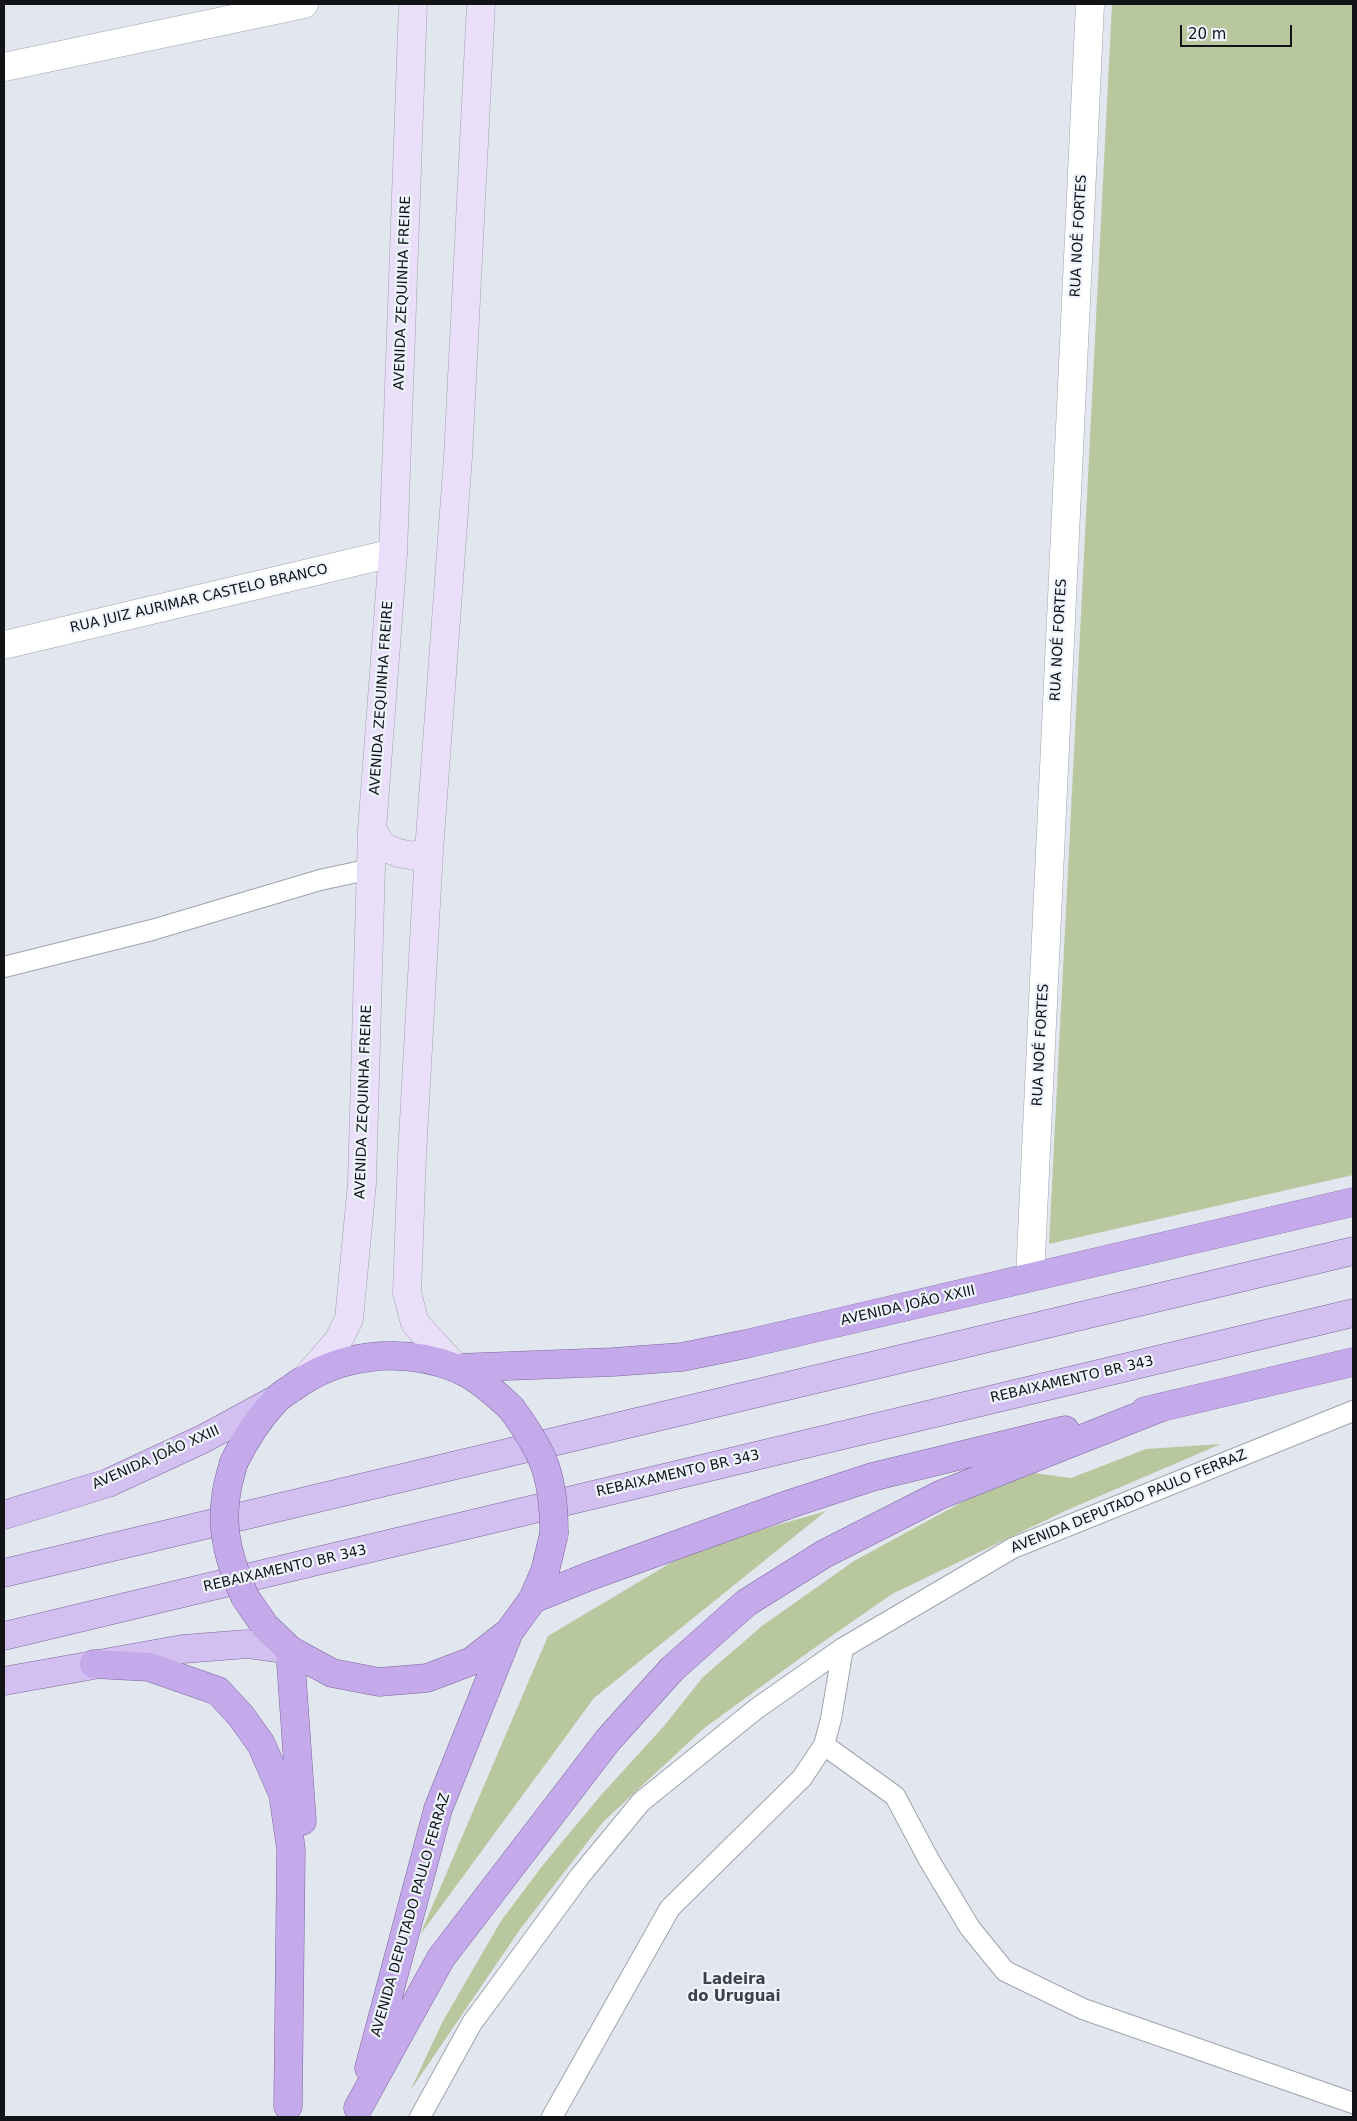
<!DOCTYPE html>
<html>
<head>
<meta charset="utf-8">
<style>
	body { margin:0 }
	#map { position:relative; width:1357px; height:2121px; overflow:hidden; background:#e1e6ef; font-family:"DejaVu Sans",sans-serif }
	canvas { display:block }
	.frame { position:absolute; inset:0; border:5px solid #111316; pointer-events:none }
	.scale { position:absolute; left:1180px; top:25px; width:112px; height:22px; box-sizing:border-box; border:2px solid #111316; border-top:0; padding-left:6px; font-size:15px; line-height:18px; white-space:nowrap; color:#111316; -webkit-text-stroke:4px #eef4fc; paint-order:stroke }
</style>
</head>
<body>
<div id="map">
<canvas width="1357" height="2121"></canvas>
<div class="frame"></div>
<div class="scale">20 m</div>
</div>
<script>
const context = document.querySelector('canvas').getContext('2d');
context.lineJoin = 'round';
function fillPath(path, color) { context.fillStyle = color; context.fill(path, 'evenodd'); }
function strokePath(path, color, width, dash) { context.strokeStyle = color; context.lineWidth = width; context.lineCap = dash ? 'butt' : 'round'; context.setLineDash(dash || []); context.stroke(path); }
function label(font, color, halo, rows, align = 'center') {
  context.font = font + ' "DejaVu Sans",sans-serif'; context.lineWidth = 4.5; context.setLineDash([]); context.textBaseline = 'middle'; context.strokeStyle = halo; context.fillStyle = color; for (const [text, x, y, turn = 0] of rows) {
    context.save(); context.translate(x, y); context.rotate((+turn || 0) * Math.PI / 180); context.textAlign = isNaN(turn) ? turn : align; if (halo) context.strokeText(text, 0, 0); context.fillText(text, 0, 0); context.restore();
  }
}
fillPath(new Path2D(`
	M1112 4H1353V1175L1049 1244Z
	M1221 1444 1065 1511 892 1594 810 1651 703 1729 603 1822 521 1928 410 2091 443 2021 501 1921 543 1865 602 1794 664 1726 703 1677 762 1626 854 1561 1019 1471 1071 1478 1146 1449Z
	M826 1511 594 1698 420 1935 548 1636 694 1549Z`), '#b9c79f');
const service = new Path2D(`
	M4 967 152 930 320 880 371 869
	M824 1745 895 1796 929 1860 970 1928 1005 1971 1083 2009 1353 2103
	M420 2117 472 2023 580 1876 641 1802 756 1709 843 1648 1013 1548 1353 1411
	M552 2117 670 1908 802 1778 824 1745 831 1719 843 1648`);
const minor = new Path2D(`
	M4 67 304 4
	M4 645 393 553
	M1030 1277 1090 4`);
const secondary = new Path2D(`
	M372 830 382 846 398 853 415 856 429 851
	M456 1368 415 1323 407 1293 412 1156 429 851 458 457 481 4
	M307 1377 338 1341 349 1319 362 1183 372 830 393 553 413 4`);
const primary = new Path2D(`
	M4 1515 108 1483 203 1439 275 1400
	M4 1573 1353 1251
	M4 1636 1353 1313
	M4 1681 183 1649 247 1644 290 1650`);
const trunk = new Path2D(`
	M456 1368 613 1362 682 1357 746 1344 1353 1202
	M1145 1411 1353 1362
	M234 1462C245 1440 257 1420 274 1402 279 1396 286 1392 292 1388 339 1353 401 1347 456 1368 477 1377 495 1393 511 1408
	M245 1597 265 1626 290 1650 332 1673 379 1682 427 1678 472 1661 509 1632 533 1599 545 1571 554 1534
	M533 1599 590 1576 790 1504 872 1477 1065 1430
	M290 1650 302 1821
	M94 1664 149 1667 218 1691 241 1716 261 1744 283 1794 291 1849 288 2106
	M369 2068 438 1809 509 1632
	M358 2108 441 1958 608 1740 672 1669 746 1603 824 1554 940 1495 1162 1407`);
strokePath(service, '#9fa4ac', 22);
strokePath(minor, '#9fa4ac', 29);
strokePath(secondary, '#9fa4ac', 29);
strokePath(primary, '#7c679d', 29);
strokePath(trunk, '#7c679d', 29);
strokePath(service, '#fff', 20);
strokePath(minor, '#fff', 28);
strokePath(secondary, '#e9dff8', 28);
strokePath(primary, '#d3bff0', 28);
strokePath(trunk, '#c4aaeb', 28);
const trunkBridge = new Path2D(`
	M511 1408C545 1454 554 1477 554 1534
	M234 1462C231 1473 227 1485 226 1496 220 1532 231 1565 245 1597`);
strokePath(trunkBridge, '#7c679d', 29, []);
strokePath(trunkBridge, '#c4aaeb', 28);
label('14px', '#111316', '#eef4fc', [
	["RUA NOÉ FORTES",1079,236,-87],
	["AVENIDA ZEQUINHA FREIRE",403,293,-88],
	["RUA JUIZ AURIMAR CASTELO BRANCO",199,599,-13],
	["RUA NOÉ FORTES",1059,640,-87],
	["AVENIDA ZEQUINHA FREIRE",382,698,-86],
	["RUA NOÉ FORTES",1041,1045,-87],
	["AVENIDA ZEQUINHA FREIRE",364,1102,-88],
	["AVENIDA JOÃO XXIII",908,1306,-13],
	["REBAIXAMENTO BR 343",1072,1380,-13],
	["AVENIDA JOÃO XXIII",156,1458,-24],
	["REBAIXAMENTO BR 343",678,1474,-13],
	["AVENIDA DEPUTADO PAULO FERRAZ",1129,1502,-22],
	["REBAIXAMENTO BR 343",285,1569,-13],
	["AVENIDA DEPUTADO PAULO FERRAZ",411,1915,-74]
]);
label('bold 15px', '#3d4148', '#eef4fc', [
	["Ladeira",734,1980],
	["do Uruguai",734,1997]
]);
</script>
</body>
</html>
